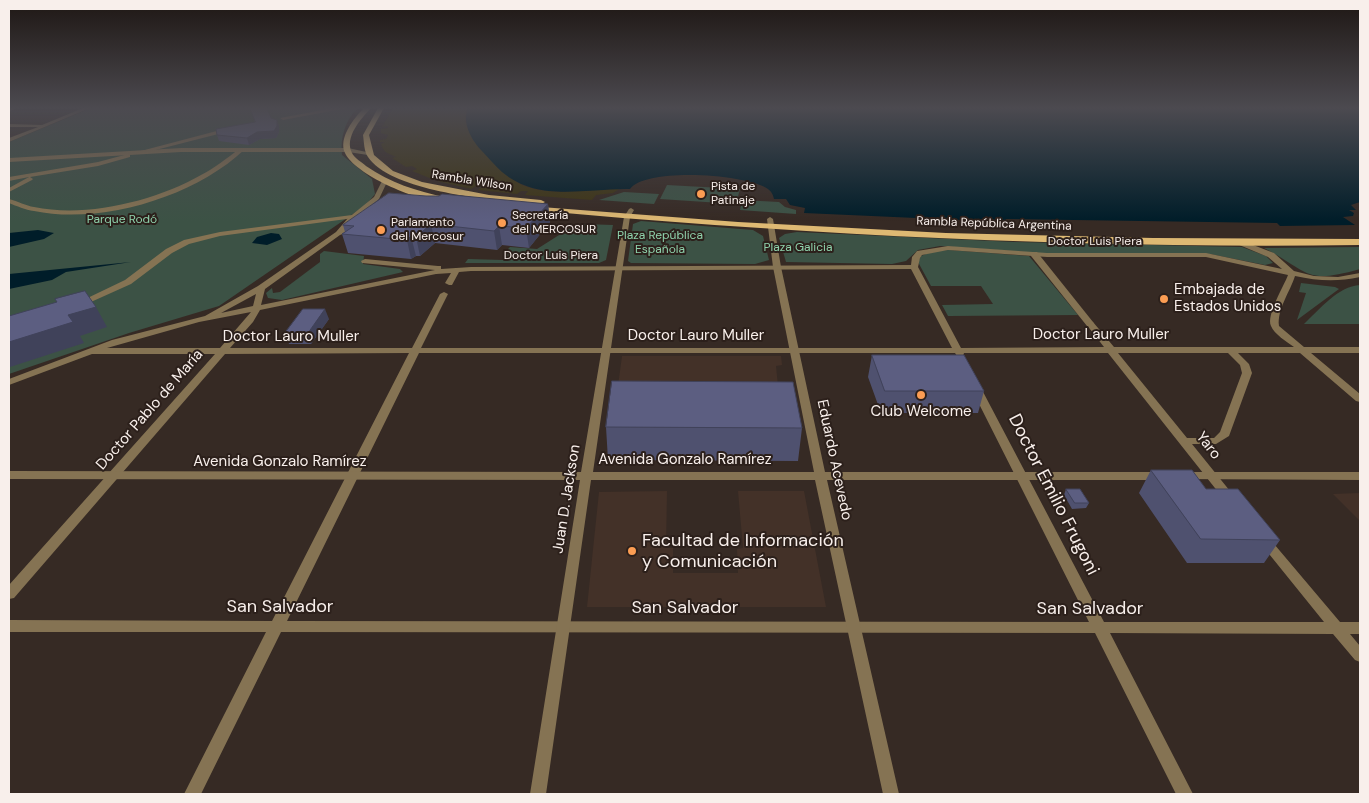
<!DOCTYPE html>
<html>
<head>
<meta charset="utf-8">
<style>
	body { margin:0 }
	#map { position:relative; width:1369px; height:803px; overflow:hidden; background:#362a24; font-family:"DM Sans",sans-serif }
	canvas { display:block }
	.frame { position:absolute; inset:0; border:10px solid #f8efeb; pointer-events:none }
</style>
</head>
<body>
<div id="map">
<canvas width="1369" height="803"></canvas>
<div class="frame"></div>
</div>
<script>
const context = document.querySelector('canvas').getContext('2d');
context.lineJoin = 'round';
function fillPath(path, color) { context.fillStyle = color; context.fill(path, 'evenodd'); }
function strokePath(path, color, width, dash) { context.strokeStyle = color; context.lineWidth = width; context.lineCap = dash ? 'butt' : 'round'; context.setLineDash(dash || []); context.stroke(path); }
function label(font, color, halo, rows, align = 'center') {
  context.font = font + ' "DM Sans",sans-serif'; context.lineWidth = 4; context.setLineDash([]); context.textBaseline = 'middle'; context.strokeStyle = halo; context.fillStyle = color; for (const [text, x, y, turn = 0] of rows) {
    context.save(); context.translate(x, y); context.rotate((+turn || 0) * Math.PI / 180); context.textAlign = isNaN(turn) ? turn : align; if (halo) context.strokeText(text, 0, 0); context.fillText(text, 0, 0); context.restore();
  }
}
fillPath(new Path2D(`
	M622 356H781L782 365 776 366 778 386 790 414 798 461 608 460Z
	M667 491 666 548H673V573H738L737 549 743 548 738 491H804L826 607H587L599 492Z
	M1360 493V521L1333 494Z`), '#433128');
fillPath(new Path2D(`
	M91 108H358C345 120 340 138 342 155L372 179 375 194 366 205 219 306 129 333 9 374V142Z
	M667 185 740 189 736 204 660 199Z
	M624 192 659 194 654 204 599 200Z
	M742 200 779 202 785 207 796 210V214L740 210Z
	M641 221 753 230 763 236 769 260 755 264 631 263 628 261 633 224Z
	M583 224 613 225 606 260 599 263H465L468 259 503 260 507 257 504 253 510 247 537 249 567 230Z
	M797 232 1015 242 1242 247 1266 256 1273 263 1265 265 1210 254 1038 253 940 246 918 250 906 261 892 264 786 262 779 238 785 234Z
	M1360 247V269C1304 285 1310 272 1264 248Z
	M949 250 1029 256 1078 315 948 316 942 305 993 304 981 286H931L918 262 921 256 933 251Z
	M324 251 364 256 363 264 400 269 403 272 282 300 268 298 266 293 272 288 273 293 280 292 320 262V254Z
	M1301 283 1335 287 1339 289 1297 320 1306 293 1299 292Z
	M1360 285V324H1304C1319 310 1338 286 1360 285Z`), '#3c5245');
fillPath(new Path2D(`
	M393 108H468C461 124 471 135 481 145 491 156 501 169 513 179 538 200 589 188 619 189L613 193 596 195 592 200 525 195 528 191H521L517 194 478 190 482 187 476 186 471 189 437 181 443 179 439 177 432 179 412 171 417 169 412 166 406 167 392 158 396 157C389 153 384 154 381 144L385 142H380V140L386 139 388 135 381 133V129L388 128V126L382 127Z`), '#3d3414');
fillPath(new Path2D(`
	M468 108H1360V202L1351 205 1356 210H1349L1354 213 1353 216 1343 217 1355 225 1280 226 1277 223 1006 219V222L804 213 805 208 790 205 786 199H774C773 195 772 192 768 189 747 174 646 167 630 189 586 188 539 203 502 172 494 165 488 157 481 150 471 139 462 123 468 108Z
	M38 230 54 233 44 239 9 247V233Z
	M271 233 279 234 282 239 267 245 252 243 257 237Z
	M131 262 66 272 52 280 9 289V274Z`), '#001d29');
fillPath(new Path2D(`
	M352 215 355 217 354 218 220 236 189 244 172 253 131 284 82 306H76L75 304 125 280 166 249 184 240 220 232Z
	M1031 252H1037L1093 322 1094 324 1093 326H1087L1031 256Z`), '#857353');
fillPath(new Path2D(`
	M10 108H16L9 112Z
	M83 108H90L9 142V138L38 127H9V124L42 125Z
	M333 108H347L283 120 280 118Z
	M228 128 231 130 230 131 140 154 137 152Z
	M239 149 244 150C194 197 101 225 34 211 25 210 17 206 9 203V199C18 201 26 206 34 207 87 218 155 201 201 175 215 168 227 158 239 149Z
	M128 154 130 155V157L98 166 30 177 33 179 32 180 9 192V188L29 177 9 181V177L98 162Z
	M382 181 387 182 379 199 346 228 357 224 360 226 359 227 340 235 265 289 261 305 435 270 362 263 361 261 365 259 438 266H441V269L471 267 911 265 912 257 917 251 948 246 1047 253H1206L1282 269 1268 257 1237 244 1236 242 1240 240 1274 253 1294 271 1314 276 1338 277 1360 273V277C1337 282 1318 281 1295 276 1290 292 1277 309 1279 326L1304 347H1360V353H1311L1360 394V402L1356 401 1300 353H1238L1249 364 1252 373 1229 436 1216 444H1192L1234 496 1236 499 1234 502H1226L1108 353H964L963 356H957L955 353H419L287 621 1089 622 971 388 976 385 981 388 1104 622H1324L1261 544 1259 541 1261 538 1265 536 1269 538 1340 622H1360V634H1350L1360 646V662L1355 660 1333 634 1110 633 1193 794H1176L1095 633 281 632 201 794H184L266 632H9V620L272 621 409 353 225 354 14 598 9 599V585L215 354H92L9 385V379L112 340 205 316 258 286 336 232 348 218 374 197ZM948 250 1047 257H1206L1288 275C1284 286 1266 315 1271 326 1274 334 1287 342 1294 347H1114L1093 322 1090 321 1086 324 1104 347 961 348 918 267 920 258 922 255ZM911 269 952 348H421L448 294 444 292 440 294 412 348H230L253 322 260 310 436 274 451 273 445 283 449 285H452L459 272 471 271ZM256 294 253 306 221 313ZM251 312 220 348H107L199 322ZM1118 353H1228L1240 365 1242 373 1220 432 1214 438H1187Z`), '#857353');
fillPath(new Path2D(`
	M181 148H348L371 153 368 155 348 152H181L9 162V158Z
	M631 208 634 210 630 217 593 472H814L773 267 767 219 770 217 773 219 781 267 825 472H1160L1164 473 1166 476 1164 479 1160 480H827L899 794H883L815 480H591L546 794H530L580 480 9 479V471L581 472 624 217 629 209Z
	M1182 472H1360V480L1178 479 1176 476 1178 473Z`), '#857353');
fillPath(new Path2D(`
	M364 108H371C361 119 344 137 352 153 354 158 362 162 366 166 391 183 416 191 445 197V201C422 204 355 175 345 153 338 138 354 118 364 108Z
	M378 108H384L369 135 374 155 393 171 422 182 489 195 541 200 545 202C538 207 521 203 512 202 475 198 390 189 368 157 364 152 364 141 363 135Z
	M528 206 738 222 946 233 1153 238 1360 239V245C1084 249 807 235 531 210H528Z`), '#deb973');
fillPath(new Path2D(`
	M271 118 279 126V132L276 138 260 139 249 145 219 141 217 135Z
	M426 196 548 204 550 222 529 248 502 245 497 250 435 243 420 256H416L411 259 348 253 342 234 345 232 343 225Z
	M329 319 311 344H289L285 333Z
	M872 355 984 391 978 413H881L868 377Z
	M606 427 802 428 798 461 608 460Z
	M1151 470 1206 489 1280 540 1264 563H1187L1139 493Z
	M1066 489 1089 503 1086 508 1072 509 1064 495Z`), '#4f516f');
fillPath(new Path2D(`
	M277 120 279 126V132L276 138 260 139 249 145 247 138Z
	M548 204 550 222 529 248 526 228Z
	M431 224 435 243 420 256 416 237Z
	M499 226 502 245 497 250 494 231Z
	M411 236 416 256 411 259 407 240Z
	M96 307 107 327 80 336 84 343 10 367 9 365V342L68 315Z
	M325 309 329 319 311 344 308 333Z`), '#40425a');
const building = new Path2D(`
	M250 108H267L271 118 277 120V126L274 131 257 132 247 138 217 135 216 129 255 122Z
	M389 193 426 196H439L442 194 548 204 526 228 499 226 494 231 431 224 416 237 411 236 407 240 342 234 354 226 343 225Z
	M85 291 96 307 68 315 73 322 9 342V316L57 302 55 299Z
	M303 309H325L308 333H285Z
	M872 355H964L984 391H885Z
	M612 381 793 382 802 428 606 427Z
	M1151 470H1192L1206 489H1238L1280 540 1201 539Z
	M1066 489H1080L1089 503H1075Z`);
fillPath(building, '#5c5e81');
strokePath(building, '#40425a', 1);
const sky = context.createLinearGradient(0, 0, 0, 221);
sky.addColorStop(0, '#1e1714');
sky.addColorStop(0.49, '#4c4a50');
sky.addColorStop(1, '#4c4a5000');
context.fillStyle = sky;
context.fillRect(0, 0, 1369, 221);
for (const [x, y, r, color] of [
	[701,194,5,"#fc9d53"],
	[502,223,5,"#fc9d53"],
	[381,230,5,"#fc9d53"],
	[1164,299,5,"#fc9d53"],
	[921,395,5,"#fc9d53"],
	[632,551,5,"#fc9d53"]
]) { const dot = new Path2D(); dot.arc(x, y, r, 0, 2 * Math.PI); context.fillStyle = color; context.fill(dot); strokePath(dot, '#2c201b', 2); }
label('12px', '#f8efeb', '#2c201b', [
	["Rambla Wilson",472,181,9],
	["Rambla República Argentina",994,224,2],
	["Doctor Luis Piera",1095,242],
	["Doctor Luis Piera",551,256]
]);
label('12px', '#f8efeb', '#2c201b', [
	["Pista de",711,187],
	["Patinaje",711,201],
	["Secretaría",512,216],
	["del MERCOSUR",512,230],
	["Parlamento",391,223],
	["del Mercosur",391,237]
], 'left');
label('12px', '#8fd2ac', '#2c201b', [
	["Parque Rodó",122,220],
	["Plaza República",660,236],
	["Española",660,250],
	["Plaza Galicia",798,248]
]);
label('15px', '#f8efeb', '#2c201b', [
	["Embajada de",1174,290],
	["Estados Unidos",1174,307],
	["Club Welcome",921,412,"center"]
], 'left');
label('15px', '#f8efeb', '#2c201b', [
	["Doctor Lauro Muller",1101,335],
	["Doctor Lauro Muller",696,336],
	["Doctor Lauro Muller",291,337],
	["Doctor Pablo de María",150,410,-49],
	["Yaro",1208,446,52],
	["Avenida Gonzalo Ramírez",685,460],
	["Eduardo Acevedo",834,460,78],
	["Avenida Gonzalo Ramírez",280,462],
	["Juan D. Jackson",567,499,-81]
]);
label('18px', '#f8efeb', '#2c201b', [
	["Doctor Emilio Frugoni",1053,495,63],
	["San Salvador",280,607],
	["San Salvador",685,608],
	["San Salvador",1090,609]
]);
label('18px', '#f8efeb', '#2c201b', [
	["Facultad de Información",642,541],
	["y Comunicación",642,562]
], 'left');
</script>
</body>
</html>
